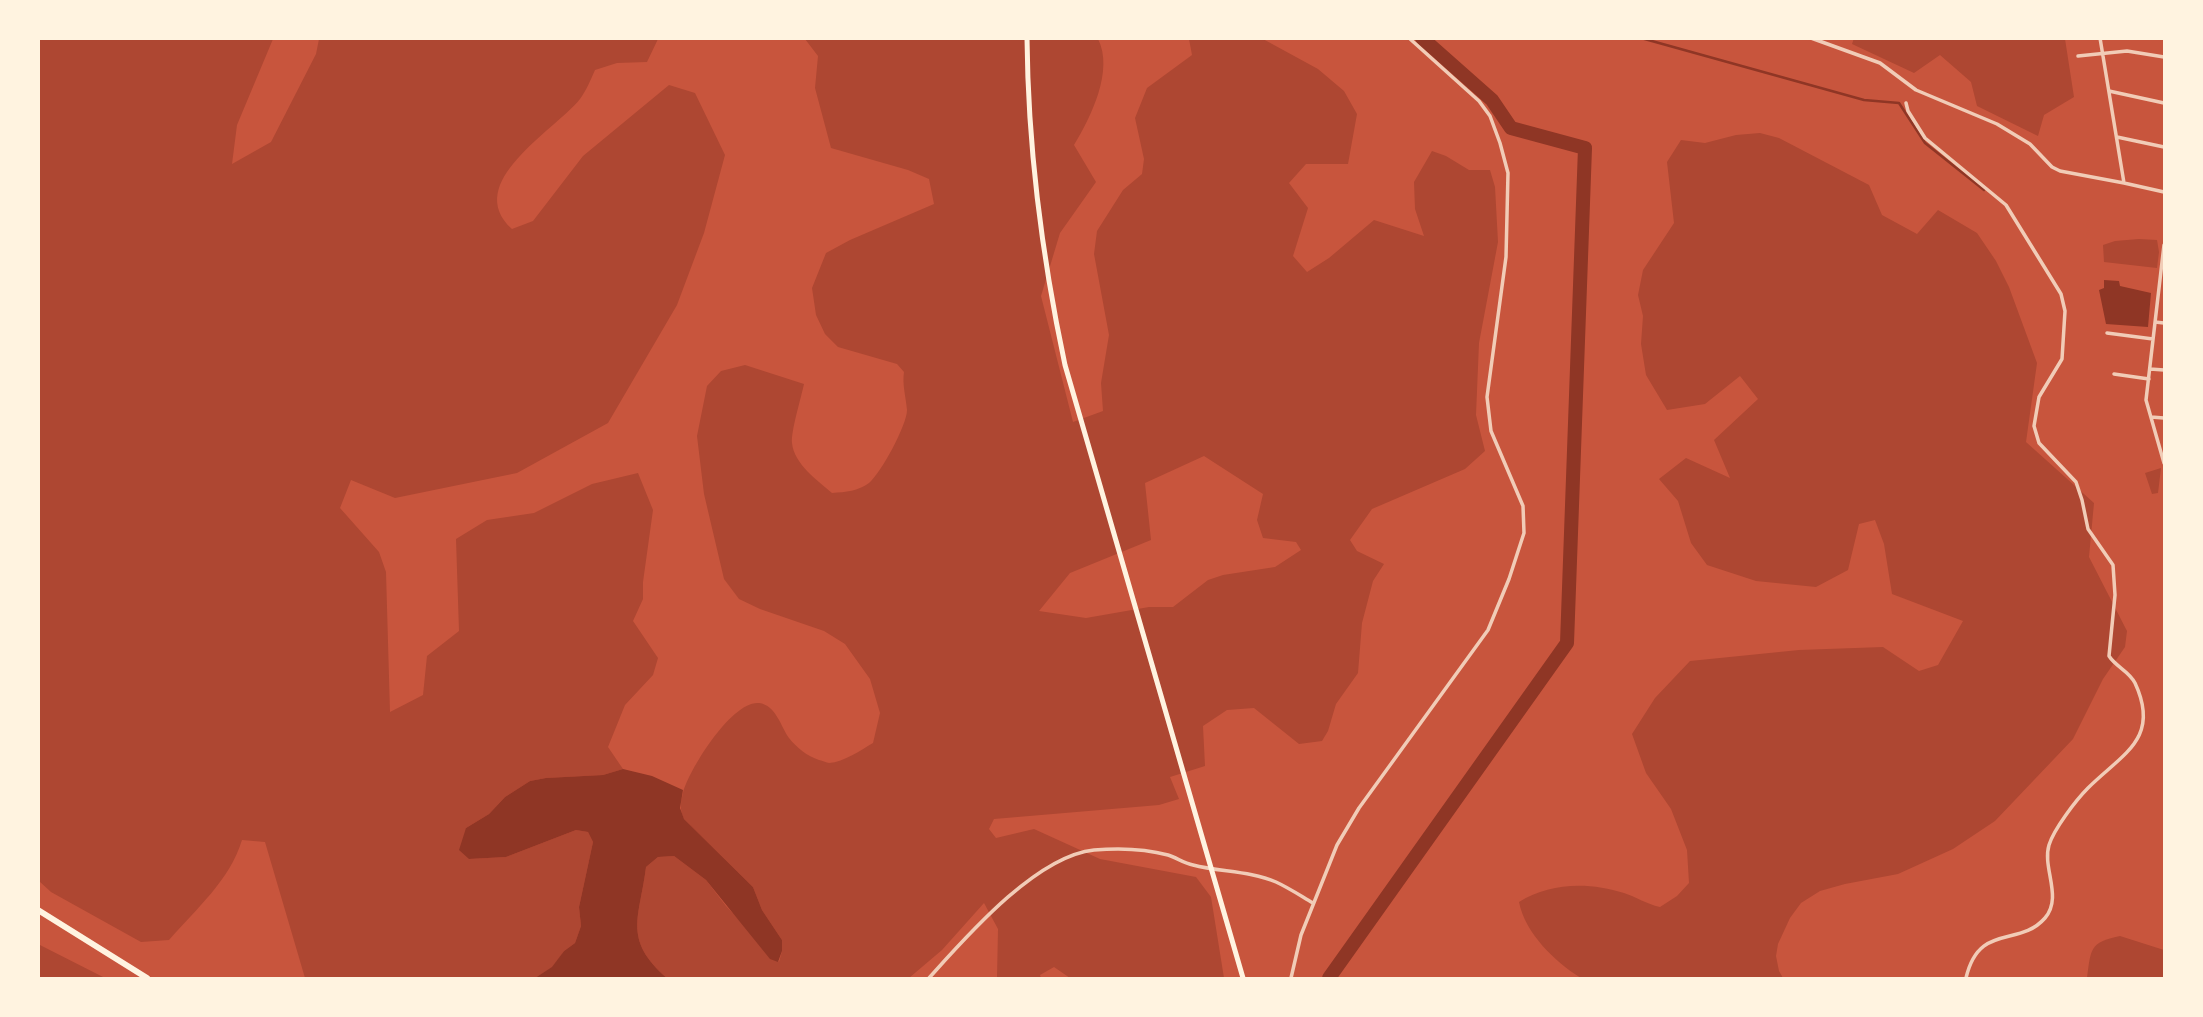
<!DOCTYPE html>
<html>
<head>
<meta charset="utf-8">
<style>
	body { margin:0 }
	#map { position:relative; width:2203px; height:1017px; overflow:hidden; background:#c8553d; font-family:Figtree,sans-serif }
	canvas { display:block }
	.frame { position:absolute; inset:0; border:40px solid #fff3e0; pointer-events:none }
</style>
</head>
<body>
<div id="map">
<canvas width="2203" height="1017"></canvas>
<div class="frame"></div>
</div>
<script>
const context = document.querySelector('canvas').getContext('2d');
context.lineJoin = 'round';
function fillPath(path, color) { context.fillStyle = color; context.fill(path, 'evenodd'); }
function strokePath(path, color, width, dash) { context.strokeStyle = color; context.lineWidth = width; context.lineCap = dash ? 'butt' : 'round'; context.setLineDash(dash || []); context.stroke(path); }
fillPath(new Path2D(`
	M1854 38 2065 39 2074 97 2044 115 2038 136 1977 106 1971 82 1940 55 1914 73 1852 44Z
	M38 39H273L237 125 232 164 271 142 316 54 319 39H658L647 62 617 63 595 70C591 79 586 91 580 99 553 132 462 183 512 229L533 221 583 156 669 85 695 93 725 155 704 233 677 305 608 423 517 473 395 498 351 480 340 508 379 552 386 572 390 712 423 695 427 656 459 631 456 539 487 520 534 513 592 484 638 473 653 510 643 582V599L633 621 658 658 653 675 625 705 608 747 623 769 603 775 546 778 530 781 505 797 489 814 466 828 469 859 506 857 576 830 588 832 593 842 579 907 581 926 575 943 564 951 553 967 535 978H305L265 842 242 840C230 880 196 909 169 940L141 942 51 892 39 881Z
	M805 39H1098C1114 70 1091 117 1074 145L1096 182 1060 233 1041 296 1073 422 1103 411 1101 383 1109 335 1094 254 1097 231 1123 190 1142 174 1144 159 1135 118 1147 88 1192 55 1189 39H1263L1318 69 1344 91 1357 114 1348 164H1306L1289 183 1308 208 1293 256 1307 272 1329 258 1374 220 1424 236 1415 209 1414 182 1432 151 1446 156 1469 170H1490L1495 187 1498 242 1479 343 1476 415 1485 451 1465 469 1372 509 1350 540 1357 551 1384 564 1373 581 1362 623 1358 673 1336 704 1328 731 1322 741 1299 744 1254 708 1227 710 1203 726 1205 766 1170 777 1179 799 1159 805 994 819 989 829 996 838 1034 829 1100 859 1196 877 1211 897 1224 978H1070L1054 967 1040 975 1041 978H997L998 929 984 903 942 950 909 978H667C622 939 640 917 646 867L658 857 674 856 706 880 726 906 779 962 782 951V940L762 910 753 887 684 819C680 810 680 804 683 793 688 771 732 700 759 703 776 705 781 727 789 738 797 748 807 756 819 760 821 760 827 763 829 763 844 762 861 750 873 743L880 713 870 679 845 644 824 631 760 609 739 599 724 579 704 494 697 436 707 386 721 371 745 365 804 384C801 398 791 431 792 443 794 464 818 481 832 493 846 492 858 491 869 483 881 473 907 425 907 410 906 397 902 385 904 372L897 364 838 347 825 334 816 315 812 288 826 253 850 240 934 204 929 179 908 170 831 148 815 88 818 56ZM1204 456 1263 494 1257 520 1263 538 1296 542 1301 550 1275 567 1223 575 1208 580 1173 607H1149L1086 618 1039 611 1070 573 1151 540 1145 483Z
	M1760 133 1779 138 1869 185 1882 215 1917 234 1938 210 1977 233 1996 261 2009 287 2037 363 2026 442 2094 503 2089 557 2127 631 2125 647 2103 679 2073 739 1995 821 1953 849 1898 874 1845 884 1820 891 1801 903 1790 918 1778 944 1776 956 1779 971 1783 978H1581C1555 962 1525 933 1519 902 1550 882 1590 882 1624 893 1637 897 1646 904 1660 907L1677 896 1689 883 1687 850 1671 809 1646 773 1632 734 1655 698 1690 661 1799 650 1883 647 1919 671 1938 665 1963 621 1892 594 1884 544 1875 520 1859 524 1848 570 1816 587 1756 581 1707 565 1691 543 1678 501 1659 479 1686 458 1730 478 1714 440 1758 399 1740 376 1705 404 1667 410 1646 375 1641 344 1643 316 1638 295 1643 270 1674 223 1667 162 1681 140 1705 143 1736 135Z
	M2139 239 2157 240 2159 252 2157 268 2104 262 2103 245 2115 241Z
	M2161 468 2158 493 2152 494 2145 473Z
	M2120 936 2164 950V978H2087C2091 950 2089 942 2120 936Z
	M38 944 105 978H106H39Z`), '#ae4732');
fillPath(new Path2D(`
	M2104 280 2119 281 2120 286 2151 293 2148 327 2106 324 2099 290 2104 288Z
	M623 769 652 776 683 790 680 808 684 819 753 887 762 910 782 940V951L778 962 770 959 706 880 674 856 658 857 646 867C640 917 622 939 667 978H535L552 967 564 951 575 943 581 926 579 907 593 842 588 832 576 830 506 857 469 859 459 850 466 828 489 814 505 797 530 781 546 778 603 775Z`), '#8f3625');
strokePath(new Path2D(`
	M1641 38 1864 100 1899 103 1925 143 1984 190`), '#8f3625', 2.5);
strokePath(new Path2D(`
	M1329 978 1567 643 1585 148 1511 128 1492 100 1422 38`), '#8f3625', 14);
strokePath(new Path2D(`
	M1811 38 1880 63 1916 90 1997 124 2030 144 2052 167 2060 171 2124 183
	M2100 38 2124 183 2164 192
	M2078 56 2127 51 2164 57
	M2109 91 2164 103
	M1906 103 1908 111 1925 138 2006 205 2061 294 2065 311 2062 359 2039 397 2034 426 2039 443 2076 482 2082 500 2088 529 2113 565 2115 595 2109 656C2116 667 2129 671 2135 683 2161 739 2122 754 2088 788 2076 800 2054 829 2049 845 2042 868 2063 897 2045 918 2019 948 1979 922 1966 978
	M2117 137 2164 147
	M2164 245 2146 400 2164 463
	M2155 322 2164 323
	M2107 333 2153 339
	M2150 369 2164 370
	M2114 374 2149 379
	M2151 417 2164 418
	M929 978C966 937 1036 856 1094 850 1117 848 1146 849 1168 855 1177 858 1184 863 1193 865 1220 872 1250 871 1276 882 1289 888 1301 896 1313 903
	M1291 978 1301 935 1337 845 1359 808 1488 630 1509 579 1524 533 1523 506 1491 431 1487 397 1506 257 1508 173 1500 143 1490 116 1479 101 1409 38`), '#f1ccb7', 3.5);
strokePath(new Path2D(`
	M1027 38C1028 149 1042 257 1065 365L1243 978`), '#fff3e0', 5);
strokePath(new Path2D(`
	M38 910 147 978`), '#fff3e0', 6);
</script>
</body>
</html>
